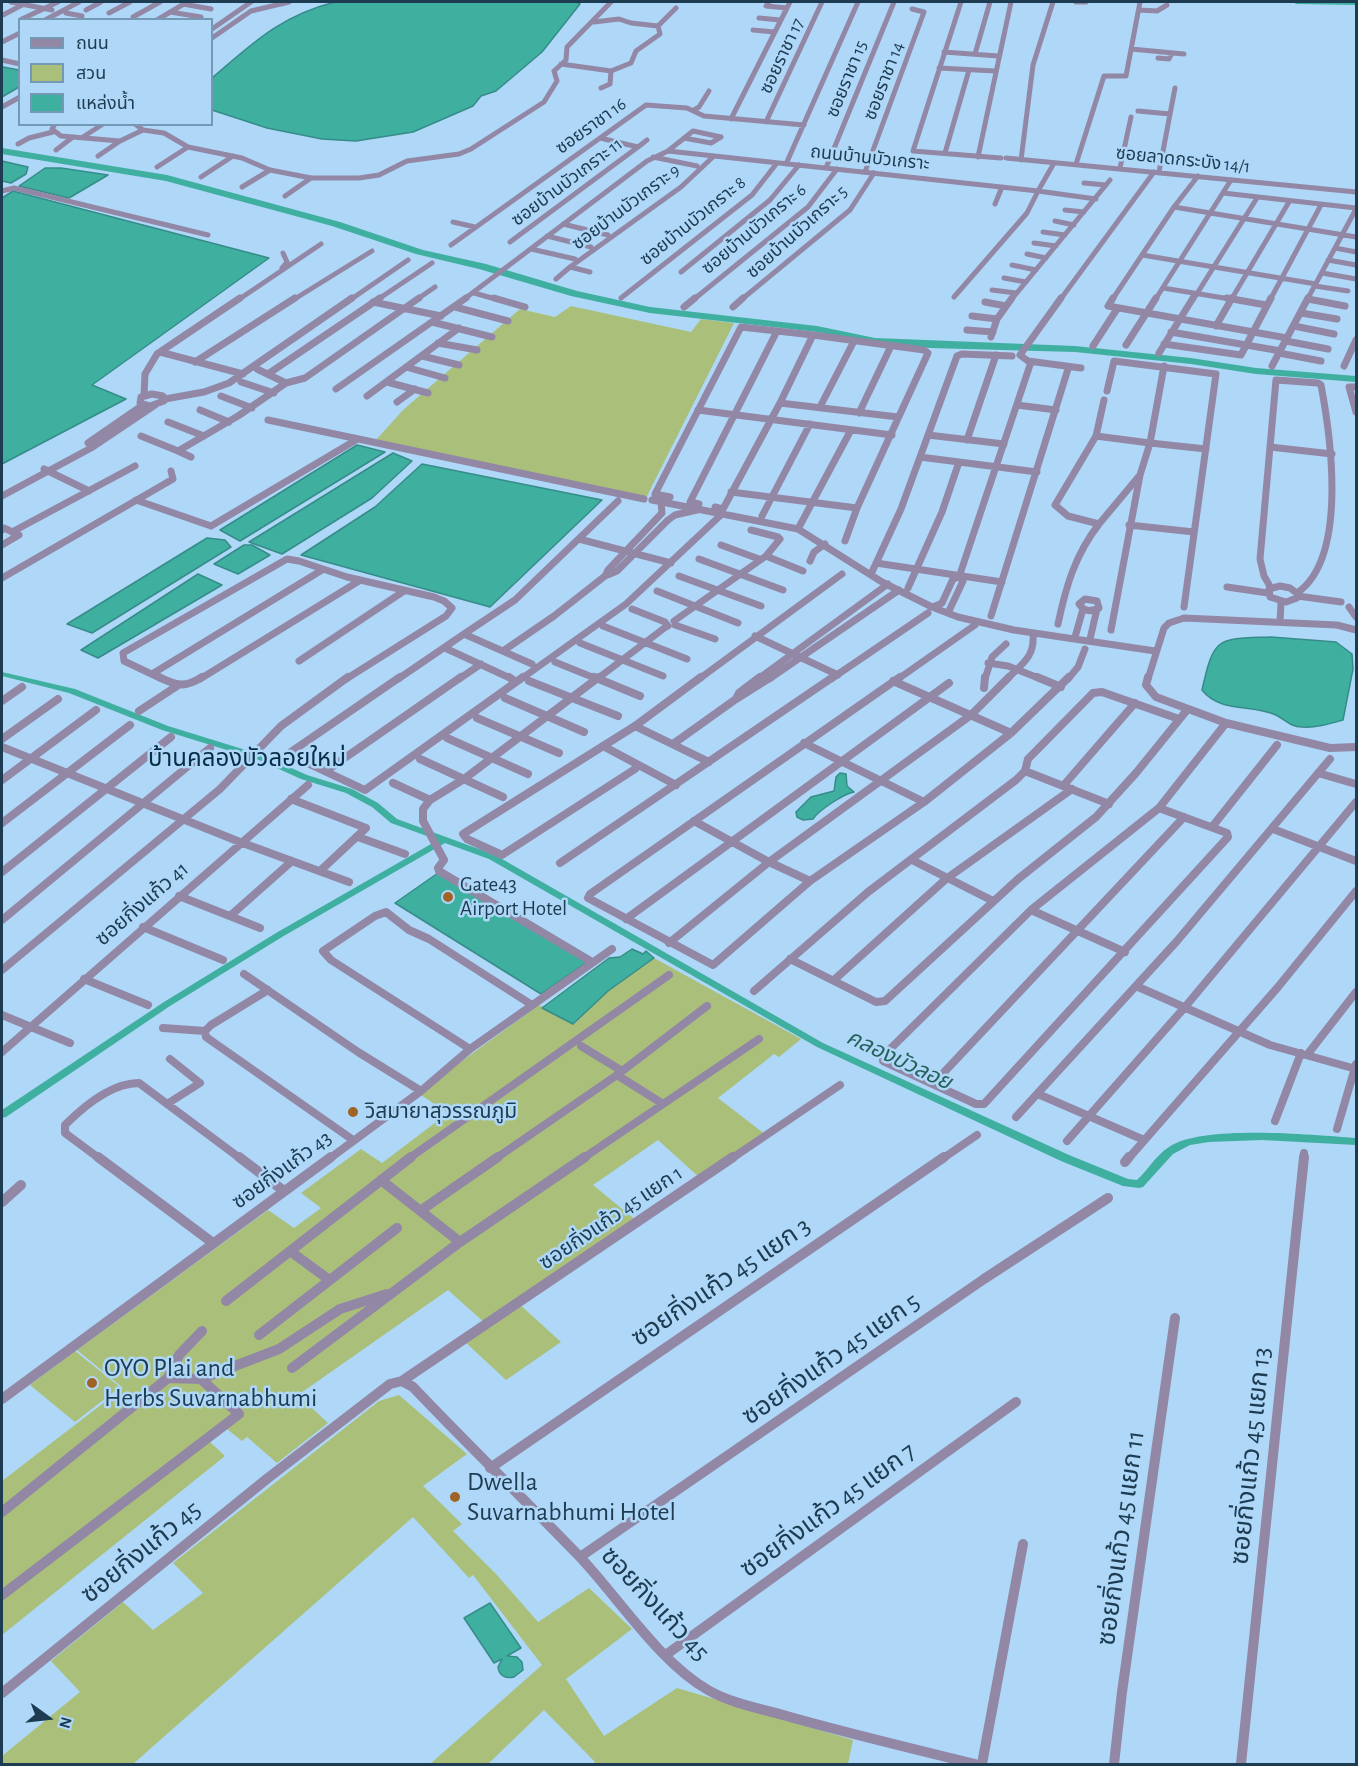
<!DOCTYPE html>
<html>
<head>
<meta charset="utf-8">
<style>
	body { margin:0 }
	#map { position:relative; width:1358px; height:1766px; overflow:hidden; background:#aed7f8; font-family:"Alegreya Sans","Noto Sans Thai",sans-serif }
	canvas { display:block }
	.frame { position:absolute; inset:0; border:3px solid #1d3b51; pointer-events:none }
	.legend { position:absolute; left:18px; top:18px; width:195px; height:108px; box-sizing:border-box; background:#aed7f8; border:2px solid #7499b5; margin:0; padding:8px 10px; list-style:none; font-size:18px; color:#1d3b51 }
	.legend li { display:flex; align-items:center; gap:12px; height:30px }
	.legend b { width:30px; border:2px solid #7499b5 }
	.north { position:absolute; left:18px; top:1688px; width:60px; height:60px; -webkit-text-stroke:4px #aed7f8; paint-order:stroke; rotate:105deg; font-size:16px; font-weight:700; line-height:24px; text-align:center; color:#1d3b51 }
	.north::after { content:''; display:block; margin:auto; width:21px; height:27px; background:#1d3b51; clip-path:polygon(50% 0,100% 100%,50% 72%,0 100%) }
</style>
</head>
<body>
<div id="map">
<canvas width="1358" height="1766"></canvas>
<div class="frame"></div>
<ul class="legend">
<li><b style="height:8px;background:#9387a6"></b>ถนน</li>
<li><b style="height:16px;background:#aac07a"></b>สวน</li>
<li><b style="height:16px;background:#3fafa0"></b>แหล่งน้ำ</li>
</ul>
<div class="north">N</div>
</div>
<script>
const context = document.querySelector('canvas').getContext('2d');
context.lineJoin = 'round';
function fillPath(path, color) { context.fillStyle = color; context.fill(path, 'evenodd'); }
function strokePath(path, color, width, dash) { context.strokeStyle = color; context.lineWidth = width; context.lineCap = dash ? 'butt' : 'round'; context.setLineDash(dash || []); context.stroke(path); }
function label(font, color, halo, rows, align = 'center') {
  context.font = font + ' "Alegreya Sans","Noto Sans Thai",sans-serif'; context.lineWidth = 5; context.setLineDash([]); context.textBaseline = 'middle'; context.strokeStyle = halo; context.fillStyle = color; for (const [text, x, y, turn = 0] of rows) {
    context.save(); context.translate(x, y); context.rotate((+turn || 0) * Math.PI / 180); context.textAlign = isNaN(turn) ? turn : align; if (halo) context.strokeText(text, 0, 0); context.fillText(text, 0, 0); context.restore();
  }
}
fillPath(new Path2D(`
	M571 306 691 332 701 319 734 323 644 502 375 441 403 410 520 309 555 317Z
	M654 958 801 1039 779 1057 774 1054 718 1098 766 1135 701 1179 658 1140 593 1185 638 1222 518 1303 561 1342 506 1380 463 1340 486 1324 448 1290 298 1395 328 1423 277 1463 247 1437 242 1441 227 1429 210 1442 225 1456 2 1635V1481L123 1388 77 1350 268 1210 294 1228 321 1208 301 1193 361 1149 382 1163 448 1113 418 1093 539 1005 574 1024 608 991Z
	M75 1351 120 1387 75 1422 30 1385Z
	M399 1395 467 1454 423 1486 462 1524 453 1531 497 1575 538 1622 589 1588 632 1629 566 1679 604 1736 677 1688 853 1740 848 1764H592L595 1762 544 1710 488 1764H430L542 1665 473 1575 469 1578 413 1517 133 1764H2V1756L80 1692 51 1661 123 1602 153 1630 203 1593 173 1563 379 1401Z`), '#aac07a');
const water = new Path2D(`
	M335 2H576L580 4 542 52 496 91 481 96 473 106 413 132 356 141 322 139 267 128 212 110V78C253 43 280 16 335 2Z
	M3 67 19 70V87L2 97V68Z
	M2 161 28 167 26 174 11 183 2 181Z
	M45 168H61L108 175 69 198 19 186Z
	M13 191 269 258 92 385 126 399 2 464V198Z
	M357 445 385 452 240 541 220 530Z
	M393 453 412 461 372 498 282 554 249 542Z
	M422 464 602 500 490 607 301 555 375 507Z
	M207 538 225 540 231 547 92 633 67 624Z
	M244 545H252L270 555 238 574 214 564Z
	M198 574 222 585 98 658 81 650Z
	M1271 637 1336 642 1352 654 1353 669 1343 720C1329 724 1316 728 1302 727 1291 727 1285 720 1276 715 1252 704 1220 713 1202 690 1214 635 1218 639 1271 637Z
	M840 773 846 774 847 786 854 792C843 794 818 811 813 819L803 820 797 817 796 812 811 797 834 791 836 777Z
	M438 873 587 962 541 994 395 903Z
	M632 949 643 954 646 951 654 958 608 991 573 1024 542 1008 609 958 620 957Z
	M490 1603 521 1648 507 1656 517 1657 522 1662 523 1670 514 1677C506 1679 499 1676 498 1667L502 1659 494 1663 464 1618Z`);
fillPath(water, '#3fafa0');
strokePath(water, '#358c88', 1.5);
fillPath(new Path2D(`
	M1293 2H1356V5L1296 4Z
	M2 672 75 689 168 726 265 756 307 775 352 789 378 803 397 819 495 855 823 1043 1069 1155 1128 1179 1137 1180C1148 1170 1156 1155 1169 1147 1202 1124 1314 1135 1356 1138V1145L1262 1140 1209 1142 1190 1145 1173 1154 1143 1187 1139 1188 1123 1186 1061 1161 817 1047 489 859 445 843 282 937 170 1006 6 1117 2 1118V1110L164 1002 276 933 438 840 391 823 372 807 346 793 301 779 259 760 162 730 69 693 2 676Z`), '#3fafa0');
fillPath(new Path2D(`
	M2 148 167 175 340 222 423 250 486 264 577 291 650 307 817 326 875 338 1075 346 1191 358 1256 368 1356 376V382L1256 374 1191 364 1075 352 930 348 875 344 817 332 650 313 571 296 479 269 416 254 332 226 166 181 2 154Z`), '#3fafa0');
strokePath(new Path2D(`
	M11 2 52 10
	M769 2 766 6 787 8
	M961 2 913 151 1001 158
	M1076 2H1086
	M183 4 211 9
	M86 10 101 2
	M1139 10 1157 11 1167 5
	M170 12 201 17
	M66 13 82 16
	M109 13 130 2
	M3 15 24 4
	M133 17 160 2
	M759 18 780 20
	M22 19 58 2
	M45 20 79 2
	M157 20 187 2
	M594 22 619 19 631 23 658 26 676 8
	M212 29 251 2
	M753 30 774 32
	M212 38 251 11 289 2
	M2 42 20 33
	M1131 49 1184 54
	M944 52 998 56
	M975 54 990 2
	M1158 58 1169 59 1172 53
	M2 60 20 64
	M561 64 611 71
	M939 68 995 71
	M601 88 610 84 611 71 631 63 636 51 660 34 658 26
	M2 107 20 97
	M694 110 699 107 709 91
	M1138 111 1170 114
	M731 119 790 2
	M766 122 822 2
	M55 124 52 129 61 136 120 141
	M135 124 143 130 164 133 188 147 242 158 270 170 311 178H359L379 175 407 161 459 154 471 149 544 102 557 81 554 71 566 60 567 47 611 2
	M83 137 103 124
	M684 138 711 143 721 137
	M18 144 29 138 53 132
	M638 147 647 140
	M56 150 73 137
	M668 151 1038 191 1054 163
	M945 153 969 70
	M98 156 120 141 143 130
	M653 157 697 166
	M978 157 1011 2
	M1006 158 1356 192
	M1021 160 1033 65 1053 2
	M786 164 858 2
	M1076 164 1104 76H1126L1140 2
	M157 167 188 147
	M826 168 894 2
	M1120 168 1131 117
	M865 172 924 12 912 9
	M1159 172 1175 88
	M201 177 233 156
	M1084 183 1106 185
	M242 187 270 170
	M2 191 14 188 208 235
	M1223 193 1356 208
	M285 196 311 178
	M995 204 1002 187
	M1174 207 1356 237
	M1065 210 1084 212
	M1055 221 1074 225
	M453 222 475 227
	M563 224 608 235
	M1043 232 1065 235
	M547 236 591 247
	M510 242 638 147 600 138
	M1034 243 1056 246
	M451 245 646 105 687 108 704 116 804 125
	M1335 248 1356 252
	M531 249 575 259
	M1027 254 1046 258
	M1142 255 1316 284
	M1328 260 1356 265
	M1012 265 1036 270
	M282 268 287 262 283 253
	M590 272 570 267 681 187 714 156
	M681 272 770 200 799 165
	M1322 273 1356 279
	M1004 278 1026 282
	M556 279 570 267
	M1315 286 1348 291
	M1163 288 1236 300
	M992 290 1016 293
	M474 293 499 300
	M954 297 1027 213 1038 191 1096 199
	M621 298 752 195 777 163
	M1308 299 1313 300
	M238 300 321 244
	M293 300 372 251
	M350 300 408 260
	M377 300 432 263
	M416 300 435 287
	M463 300 647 161 668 151 693 131 721 137
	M693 300 808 207 837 169
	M741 300 850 210 874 173
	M1011 300 1110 180
	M1060 300 1154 172
	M1112 300 1174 207 1198 176
	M1155 300 1231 180
	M1193 300 1257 198
	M1231 300 1289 202
	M1270 300 1321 205
	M1307 300 1356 209`), '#9387a6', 5);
strokePath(new Path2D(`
	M494 298 525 307
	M1061 298 1020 355 1028 361 1081 368
	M1113 298 1108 306 1287 338
	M1227 298 1266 305
	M1308 299 1345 306
	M373 302 441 316
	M985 302 1006 306
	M455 307 508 321
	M684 307 695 298
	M733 307 743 298
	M1301 313 1337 319
	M972 316 997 319
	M432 322 492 337
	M1216 326 1232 298
	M1294 326 1334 334
	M967 330 993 332
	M1171 332 1281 351
	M813 335 924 350 928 353 857 508 845 541
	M991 337 997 319 1012 298
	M1286 341 1328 349
	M438 343 477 350
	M1164 344 1241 355 1271 298
	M1126 345 1156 298
	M1093 346 1117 309
	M160 352 243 374
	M1159 353 1193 298
	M1279 353 1321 361
	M422 356 459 365
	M195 362 295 298
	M1164 366 1150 443 1206 449
	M1272 366 1308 298
	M1344 366 1356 340
	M406 367 445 378
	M257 369 286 383
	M268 374 380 298
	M241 382 274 393
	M387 382 428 393
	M1356 387H1349L1356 412
	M336 389 466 298
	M1107 391 1114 361 1216 374 1184 607
	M152 394 163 396 164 401 150 406 140 403 141 397Z
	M144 396 145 374 157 354 240 298
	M221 396 252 408
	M367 396 459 328
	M165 399 204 392 229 383 352 298
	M397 402 415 389
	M1017 405 1056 410
	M820 407 854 341
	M200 410 229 422
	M698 410 892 435
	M859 413 891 346
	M268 420 644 499
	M168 422 204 436
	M928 435 1004 444
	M141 436 178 451 238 416 286 383 305 378 419 298
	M1096 436 1150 443 1140 475 1099 524
	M967 440 996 355
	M88 443 143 405
	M1270 447 1332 454
	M178 451 191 457
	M920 457 1037 472
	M44 469 89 491
	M731 492 857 508
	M2 496 91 448 155 405
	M670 497 655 494 741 327 813 335 780 403 898 417
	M136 500 211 526 356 440
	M652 500 798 529 882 582 932 607 958 617 1014 630 1155 651
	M699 504 690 502 777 331
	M715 507 723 509 780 403
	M762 516 810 424
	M1129 525 1194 532
	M798 529 851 430
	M2 530 4 528 19 535 2 545
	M751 530 778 537 780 539 766 556 803 571
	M12 532 135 466
	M579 539 671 563
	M721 545 759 559
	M699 559 783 590
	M810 561 814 552 825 544
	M876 563 1002 582
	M872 572 901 509 957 356 962 354 1012 356
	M605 576 608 570 662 513 661 501
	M679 576 761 606
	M2 578 173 479 171 471
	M1280 586 1290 588 1298 594 1297 598 1286 602 1270 597 1269 589Z
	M1227 587 1268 593
	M908 588 942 512 959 462
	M1271 588 1264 576 1260 559 1276 380 1318 383 1321 385C1331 438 1348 558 1297 593
	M657 591 738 623
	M1298 596 1341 602
	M1085 599 1097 601 1099 608C1091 612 1084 612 1079 604Z
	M933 607 942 603 953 579 959 577
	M1349 607 1356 617
	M632 609 665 622 668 626
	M948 613 963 581 959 577 1030 365
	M991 616 1068 369
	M674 621 766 556
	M1280 622 1281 602
	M1058 624C1066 586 1075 555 1099 524L1068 516 1055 505 1096 436 1104 400
	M675 625 715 639
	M603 626 687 659
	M1111 630 1140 475
	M755 636 838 675
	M1075 637 1083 609
	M1090 639 1097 609
	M580 643 663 676
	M445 648 512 679
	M503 651 554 616 605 576 617 571 668 520 675 515 697 510
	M299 661 404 591
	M555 662 597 679
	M988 663 1008 666 1041 679
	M532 664 464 634 515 600 618 501
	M152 674 322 570
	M162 679 124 661 123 653 287 559 299 561 347 577 434 597 444 601 452 608 446 616 346 679
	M200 679 359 581
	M398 679 464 634
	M459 679 481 664
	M521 679 626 604 723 513
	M597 679 667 626
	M699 679 842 574
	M758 679 888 584
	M769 679 899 590
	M831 679 928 613
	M898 679 975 625
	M985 679 992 657 1006 644
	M1007 679C1022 664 1035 657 1033 634
	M1068 679 1078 667 1085 649
	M1148 679 1164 628 1169 623 1184 618 1337 625 1356 630`), '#9387a6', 7);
strokePath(new Path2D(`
	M159 677C177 686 185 688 202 677
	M400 677 288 754 365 790 523 677
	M509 677 512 679
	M594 677 640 696
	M760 677 739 693 736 699 771 677
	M900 677 590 894 588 898 713 965 810 881 924 802 1011 733 1069 677
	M1037 677 1061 687
	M1148 677 1146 685 1156 697 1226 723 1330 748 1356 747
	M529 681 618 716
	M893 681 1011 733
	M984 688 985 677
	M505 698 584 732
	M2 701 22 687
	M139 711 177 686
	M477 718 559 753
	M635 726 709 762
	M447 738 528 774
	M2 739 58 699
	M804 743 924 802
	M673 744 736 699
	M603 746 676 785
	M2 747 240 842 349 882
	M420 759 503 797
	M635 769 502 855 467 839 463 834 635 726 701 677
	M326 771 461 677
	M1025 771 1109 804
	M1318 773 1356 784
	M2 780 96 710
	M393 783 430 800
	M1063 786 1135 703
	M291 799 366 828 320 871
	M1159 808 1227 833 1228 837 984 1104H976L883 1061V1056L1031 910Z
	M1159 808 1226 723
	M694 821 769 862 810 881
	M2 823 130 725
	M1212 827 1277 745
	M1273 829 1356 861
	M358 837 405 854
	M912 860 993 901
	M560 863 833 677
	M2 872 171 737
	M179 896 260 928
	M1031 910 1125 952
	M230 916 292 861
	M626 919 949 683
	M2 920 210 748
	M143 927 223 960
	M669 943 769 862 971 715 1009 677
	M790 959 876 1002 885 1001 1018 879 1096 817 1136 773 1187 710
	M592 962 439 871 438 868 444 860 423 821V809L430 800 464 779 599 677
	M2 970 220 789 281 726 348 677
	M244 974 358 1052 421 1091
	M84 979 148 1005
	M834 980 946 879 1072 789
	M1136 986 1270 1045 1356 1069
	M268 990 211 1025 205 1031 206 1037 353 1140
	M754 991 868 892 1016 780 1025 771 1028 759 1093 693 1102 692 1179 719
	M2 1015 70 1043
	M163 1028 205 1031
	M581 1046 622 1071
	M470 1049 331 960 323 951 375 916 386 912 409 930 429 939 532 1005
	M2 1052 308 785
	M1307 1055 1356 992
	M617 1075 663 1104
	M933 1084 1184 817
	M1038 1094 1144 1140
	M167 1104 200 1083 170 1059
	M1016 1117 1177 941 1330 759
	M1275 1121 1301 1053
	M1337 1129 1356 1064
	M1067 1141 1185 1007 1356 802
	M100 1159 65 1133V1125C83 1107 112 1083 139 1083L241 1159
	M329 1159 421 1091 470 1049 612 949
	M408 1159 669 975
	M495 1159 617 1075 707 1006
	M582 1159 759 1039
	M731 1159 840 1085
	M942 1159 977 1135
	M1128 1159 1278 987 1356 891
	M1303 1159 1304 1153`), '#9387a6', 8);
strokePath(new Path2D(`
	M98 1157 213 1243
	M239 1157 284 1191
	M1125 1162 1129 1157
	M381 1180 460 1242
	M2 1202 21 1185
	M420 1211 498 1157
	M290 1251 328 1279
	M226 1301 411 1157
	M259 1335 397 1228
	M292 1368 460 1242 585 1157
	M201 1379 279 1349 340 1309 387 1294
	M402 1381 733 1157
	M2 1399 331 1157
	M490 1468 944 1157
	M2 1512 168 1378 179 1355 202 1331
	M580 1557 984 1279 1108 1198
	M2 1595 239 1414 201 1379 168 1378
	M667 1654 1016 1402
	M2 1693 268 1478 390 1384 402 1381 413 1387C467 1444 524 1499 579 1556 618 1597 659 1662 708 1690 732 1704 763 1709 790 1717 851 1734 913 1749 975 1764
	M982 1764 1023 1544
	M1114 1764 1122 1692 1175 1318
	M1241 1764 1304 1157`), '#9387a6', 10);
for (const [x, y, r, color] of [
	[448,897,6,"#9f6325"],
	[353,1112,6,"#9f6325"],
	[92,1383,6,"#9f6325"],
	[455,1497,6,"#9f6325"]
]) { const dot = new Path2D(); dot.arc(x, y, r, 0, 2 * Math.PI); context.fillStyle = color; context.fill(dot); strokePath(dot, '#aed7f8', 2); }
label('18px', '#1d3b51', '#aed7f8', [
	["ซอยราชา 17",782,56,-65],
	["ซอยราชา 15",847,79,-68],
	["ซอยราชา 14",884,81,-69],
	["ซอยราชา 16",591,126,-36],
	["ถนนบ้านบัวเกราะ",870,158,6],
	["ซอยลาดกระบัง 14/1",1183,160,6],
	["ซอยบ้านบัวเกราะ 11",567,182,-37],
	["ซอยบ้านบัวเกราะ 9",626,207,-37],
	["ซอยบ้านบัวเกราะ 8",693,221,-39],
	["ซอยบ้านบัวเกราะ 6",754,229,-40],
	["ซอยบ้านบัวเกราะ 5",797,232,-42]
]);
label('21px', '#1d3b51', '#aed7f8', [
	["Gate43",460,885],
	["Airport Hotel",460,909],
	["วิสมายาสุวรรณภูมิ",365,1112]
], 'left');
label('21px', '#1d3b51', '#aed7f8', [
	["ซอยกิ่งแก้ว 41",142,904,-41],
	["ซอยกิ่งแก้ว 43",282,1170,-36],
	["ซอยกิ่งแก้ว 45 แยก 1",611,1218,-34]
]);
label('italic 22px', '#256159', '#aed7f8', [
	["คลองบัวลอย",899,1060,25]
]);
label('24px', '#052d46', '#aed7f8', [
	["บ้านคลองบัวลอยใหม่",247,759]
]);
label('26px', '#1d3b51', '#aed7f8', [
	["ซอยกิ่งแก้ว 45 แยก 3",721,1282,-34],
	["ซอยกิ่งแก้ว 45 แยก 5",831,1359,-35],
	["ซอยกิ่งแก้ว 45 แยก 13",1251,1456,-84],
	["ซอยกิ่งแก้ว 45 แยก 7",828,1510,-36],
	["ซอยกิ่งแก้ว 45 แยก 11",1121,1538,-82],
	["ซอยกิ่งแก้ว 45",141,1552,-39],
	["ซอยกิ่งแก้ว 45",655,1604,47]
]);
label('26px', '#1d3b51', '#aed7f8', [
	["OYO Plai and",104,1368],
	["Herbs Suvarnabhumi",104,1398],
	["Dwella",467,1482],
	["Suvarnabhumi Hotel",467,1512]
], 'left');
</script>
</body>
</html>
